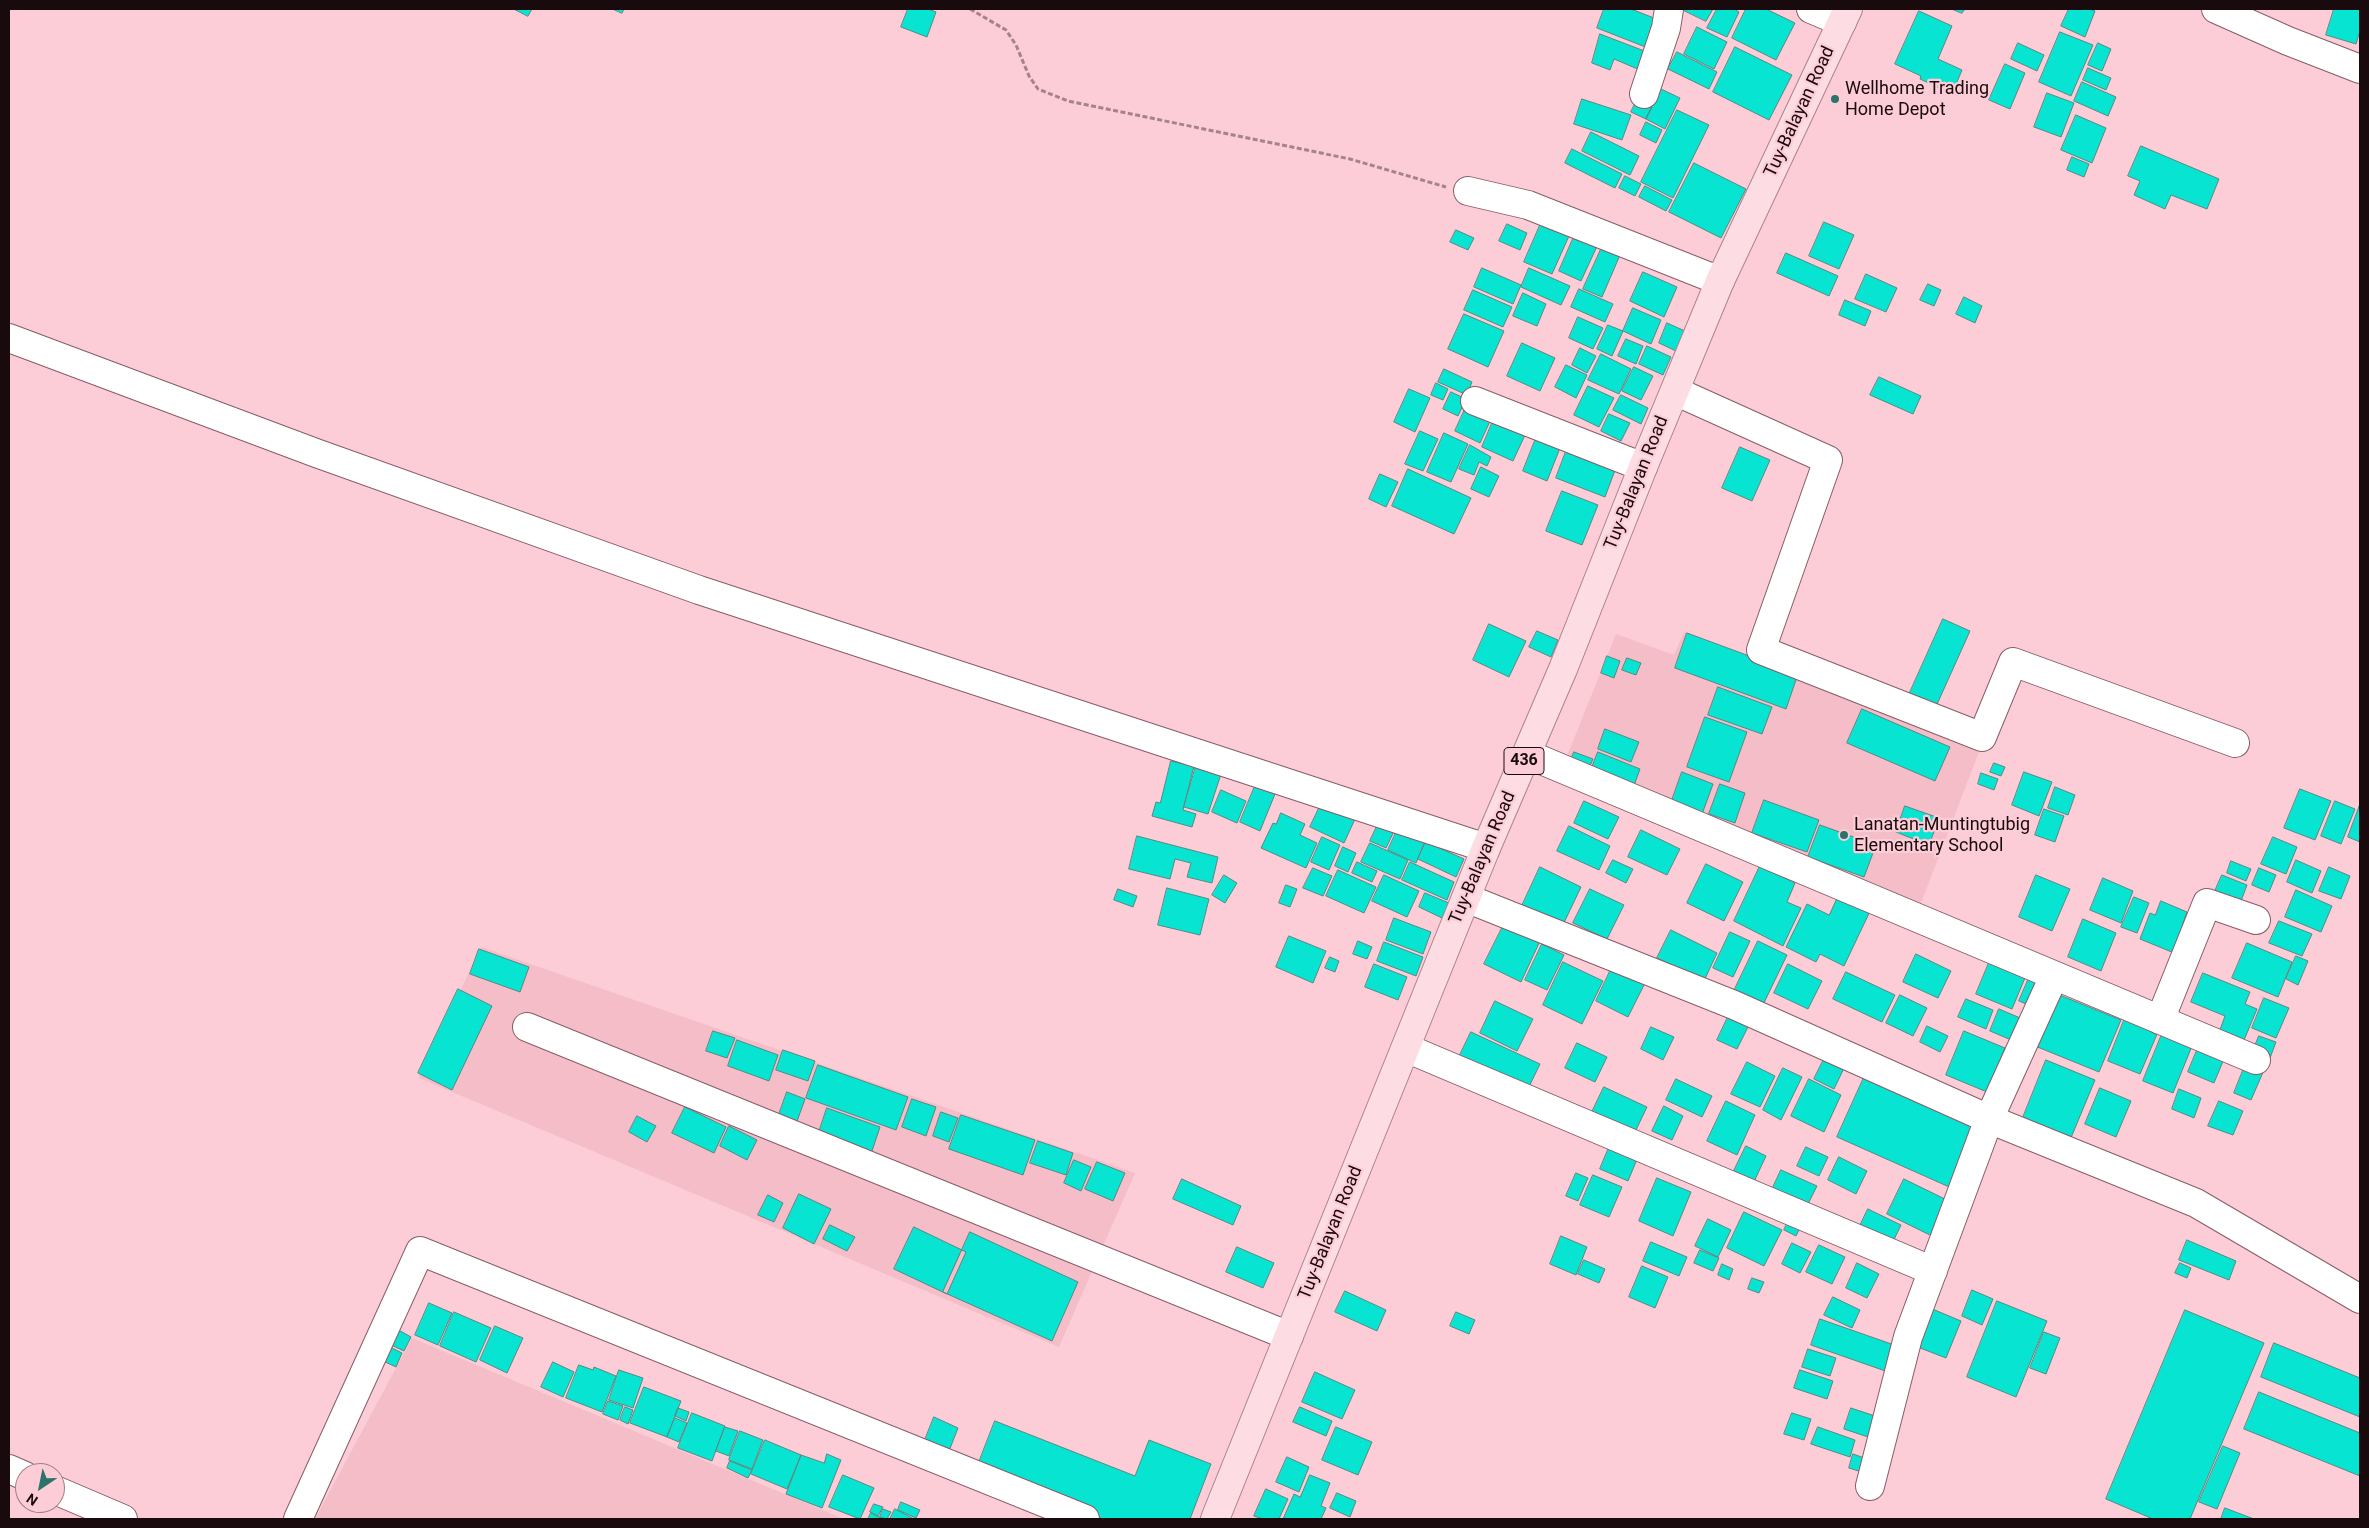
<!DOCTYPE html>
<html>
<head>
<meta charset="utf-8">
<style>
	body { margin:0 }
	#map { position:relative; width:2369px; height:1528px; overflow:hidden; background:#fccdd6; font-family:Roboto,sans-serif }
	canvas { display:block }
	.frame { position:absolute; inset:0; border:10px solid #190a0e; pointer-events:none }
	.north { position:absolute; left:15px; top:1463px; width:50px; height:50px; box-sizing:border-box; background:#fccdd6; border:1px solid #a17f86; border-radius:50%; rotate:214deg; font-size:14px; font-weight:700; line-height:20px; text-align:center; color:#190a0e }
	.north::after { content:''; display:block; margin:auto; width:18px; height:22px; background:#2c736b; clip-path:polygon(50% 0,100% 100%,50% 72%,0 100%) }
</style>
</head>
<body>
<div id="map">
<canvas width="2369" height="1528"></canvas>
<div class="frame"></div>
<div class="north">N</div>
</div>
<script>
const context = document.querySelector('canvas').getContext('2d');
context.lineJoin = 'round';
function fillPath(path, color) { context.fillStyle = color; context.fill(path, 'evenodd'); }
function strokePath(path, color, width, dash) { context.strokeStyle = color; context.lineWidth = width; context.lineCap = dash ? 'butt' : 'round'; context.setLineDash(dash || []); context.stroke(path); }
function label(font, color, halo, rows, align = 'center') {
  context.font = font + ' Roboto,sans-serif'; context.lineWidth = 4.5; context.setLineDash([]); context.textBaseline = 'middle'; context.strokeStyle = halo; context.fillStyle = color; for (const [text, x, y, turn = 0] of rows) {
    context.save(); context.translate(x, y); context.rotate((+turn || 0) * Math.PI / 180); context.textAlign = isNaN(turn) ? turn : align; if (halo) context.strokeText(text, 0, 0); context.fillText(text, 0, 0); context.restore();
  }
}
fillPath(new Path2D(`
	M1684 632 1979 752 1921 903 1563 766 1616 634 1674 655Z
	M481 947 1135 1173 1059 1347 419 1078Z
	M412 1338 806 1503 844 1519H315Z`), '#f4bdc8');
const building = new Path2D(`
	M514 9H532L528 16Z
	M613 9H624L622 13Z
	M908 9H928L936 12 927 37 901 27Z
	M1604 9H1631L1659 20 1648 48 1597 28Z
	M1681 9H1713L1706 21Z
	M1717 9H1734L1739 12 1727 37 1707 28Z
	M1746 9H1766L1795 23 1776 60 1732 38Z
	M1952 9H1965L1962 13Z
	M2069 9H2089L2095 11 2085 37 2061 26Z
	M2334 9H2360V31L2356 44 2326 35Z
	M1919 11 1952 26 1938 59 1962 70 1952 94 1920 79 1921 76 1895 64Z
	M1697 27 1727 42 1714 69 1684 54Z
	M2060 32 2093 45 2071 96 2039 82Z
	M1600 34 1647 52 1640 70 1614 59 1610 70 1592 63Z
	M2018 43 2044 55 2037 71 2011 59Z
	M2098 43 2111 49 2102 71 2088 65Z
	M1735 47 1792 75 1769 120 1713 92Z
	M1677 52 1717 72 1709 89 1668 69Z
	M2005 64 2025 73 2010 109 1989 100Z
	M2088 68 2111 78 2106 90 2083 80Z
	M2082 82 2116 97 2108 116 2074 101Z
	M1661 89 1680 98 1665 129 1646 119Z
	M2047 93 2074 103 2061 137 2034 127Z
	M1582 99 1631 115 1622 140 1574 124Z
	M1637 100 1652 107 1646 119 1631 112Z
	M1677 110 1709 125 1673 198 1641 182Z
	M2076 115 2106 128 2092 163 2061 150Z
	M1646 122 1662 130 1656 143 1640 135Z
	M1591 132 1639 156 1630 175 1582 151Z
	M2141 146 2219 179 2207 209 2171 195 2165 209 2134 195 2140 181 2128 176Z
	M1572 149 1622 174 1615 188 1565 163Z
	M2072 157 2089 164 2084 177 2067 170Z
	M1694 163 1746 189 1721 238 1669 212Z
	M1625 176 1641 184 1635 196 1619 188Z
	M1645 186 1672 200 1666 211 1639 197Z
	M1824 222 1854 235 1839 269 1809 256Z
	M1541 223 1569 236 1552 274 1524 262Z
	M1507 224 1527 233 1520 250 1499 241Z
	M1456 230 1474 238 1468 250 1450 242Z
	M1576 232 1599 242 1581 281 1559 271Z
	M1602 247 1620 255 1602 297 1583 289Z
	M1786 253 1838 276 1829 296 1777 273Z
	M1482 268 1521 285 1513 304 1474 287Z
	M1529 268 1570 286 1561 305 1521 287Z
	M1643 272 1677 287 1664 317 1630 301Z
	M1866 274 1897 288 1886 312 1855 299Z
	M1928 284 1941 290 1934 306 1920 300Z
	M1579 289 1613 304 1605 322 1571 307Z
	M1473 290 1512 307 1503 327 1464 310Z
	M1523 293 1546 304 1537 326 1513 316Z
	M1964 297 1982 306 1975 323 1956 314Z
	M1845 300 1871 311 1865 326 1839 315Z
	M1633 308 1661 320 1651 344 1623 331Z
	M1464 314 1504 331 1488 367 1448 349Z
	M1578 317 1603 328 1593 349 1569 338Z
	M1667 323 1685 331 1676 351 1659 343Z
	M1608 325 1623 331 1612 356 1597 349Z
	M1626 339 1643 346 1636 364 1618 356Z
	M1522 343 1555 358 1540 391 1507 376Z
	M1647 346 1671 357 1663 375 1639 364Z
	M1580 348 1596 356 1587 373 1572 365Z
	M1601 354 1631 369 1619 394 1588 380Z
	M1566 365 1587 375 1576 398 1555 387Z
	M1634 367 1653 376 1641 400 1622 391Z
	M1444 369 1472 382 1467 395 1438 382Z
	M1879 377 1921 396 1913 414 1870 395Z
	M1436 383 1448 389 1443 400 1431 395Z
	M1588 386 1614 398 1599 427 1574 415Z
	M1409 389 1430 398 1415 432 1394 422Z
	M1451 392 1466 399 1458 416 1443 409Z
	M1621 395 1648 408 1641 424 1613 410Z
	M1466 407 1491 419 1480 443 1455 431Z
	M1609 414 1630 423 1621 441 1601 431Z
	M1493 421 1525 435 1513 461 1482 447Z
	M1420 431 1438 439 1423 471 1405 464Z
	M1444 433 1468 444 1451 482 1427 472Z
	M1536 438 1560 448 1547 481 1523 471Z
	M1470 445 1491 457 1487 466 1479 462 1474 475 1459 469Z
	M1568 446 1617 465 1605 497 1556 478Z
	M1740 447 1770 460 1752 501 1722 488Z
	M1481 467 1499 476 1489 497 1471 489Z
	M1408 469 1471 498 1454 534 1392 506Z
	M1380 474 1398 482 1386 507 1369 499Z
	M1562 491 1598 505 1582 545 1546 531Z
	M1943 619 1970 631 1934 711 1907 699Z
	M1489 624 1526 641 1509 677 1473 660Z
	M1537 631 1558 640 1551 657 1529 647Z
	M1687 633 1798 674 1786 709 1675 668Z
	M1607 656 1620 661 1614 678 1601 673Z
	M1627 658 1641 663 1636 675 1622 670Z
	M1718 687 1772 707 1762 734 1708 715Z
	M1862 709 1950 747 1935 781 1847 743Z
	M1705 717 1747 732 1729 782 1687 767Z
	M1605 729 1639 742 1631 762 1598 749Z
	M1574 752 1593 759 1587 772 1569 765Z
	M1598 752 1640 769 1632 791 1589 775Z
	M1171 761 1194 766 1183 810 1196 814 1192 827 1152 816 1156 802 1160 803Z
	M1994 763 2005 767 2001 776 1990 772Z
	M1196 766 1221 774 1208 814 1184 807Z
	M1682 772 1713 784 1701 817 1670 806Z
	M2024 772 2052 782 2039 816 2012 805Z
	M1981 773 1998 779 1994 790 1978 784Z
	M1720 784 1745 793 1735 823 1709 814Z
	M1255 786 1275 794 1260 831 1240 822Z
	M2055 787 2075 795 2068 815 2048 808Z
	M2300 789 2331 801 2315 840 2284 828Z
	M1221 790 1246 801 1237 823 1212 812Z
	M1764 800 1819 820 1807 852 1752 833Z
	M1584 801 1619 817 1608 839 1574 823Z
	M2335 801 2355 809 2341 844 2321 836Z
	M1321 804 1355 819 1344 843 1310 827Z
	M2360 804V842L2348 837Z
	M1905 806 1939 818 1929 845 1896 832Z
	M2044 809 2064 816 2055 842 2035 835Z
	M1281 813 1305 824 1300 835 1317 843 1306 868 1261 848 1273 823 1276 824Z
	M1379 822 1395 829 1386 848 1370 841Z
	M1820 825 1876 845 1864 877 1808 857Z
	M1569 826 1610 846 1599 870 1557 851Z
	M1398 828 1425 841 1416 863 1388 850Z
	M1641 830 1680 849 1667 875 1628 857Z
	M1137 836 1218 857 1212 883 1187 877 1191 863 1175 859 1170 879 1129 869Z
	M1322 837 1340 845 1329 870 1311 862Z
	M2273 837 2297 847 2286 874 2261 864Z
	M1426 842 1464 859 1456 877 1418 859Z
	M1370 843 1408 860 1400 879 1361 862Z
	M1343 847 1356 853 1348 872 1335 866Z
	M1613 860 1633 869 1626 883 1606 873Z
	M2296 860 2321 871 2312 893 2287 882Z
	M2231 861 2251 869 2246 881 2227 873Z
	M1357 862 1377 871 1372 882 1352 873Z
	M1410 862 1454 882 1447 900 1402 880Z
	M1706 864 1743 882 1724 921 1687 903Z
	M1760 866 1795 883 1787 902 1801 908 1783 946 1734 921Z
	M1540 867 1581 887 1561 929 1520 910Z
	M2329 867 2350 876 2341 899 2319 891Z
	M1313 868 1332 876 1323 896 1303 888Z
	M2259 868 2276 875 2269 892 2252 885Z
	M1338 870 1376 887 1364 913 1326 896Z
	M1224 875 1237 883 1225 903 1212 895Z
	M1384 875 1419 891 1407 917 1372 901Z
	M2036 875 2070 889 2052 931 2019 917Z
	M2222 875 2247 885 2238 909 2212 898Z
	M2103 878 2133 891 2121 923 2090 910Z
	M1286 885 1297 889 1290 907 1279 903Z
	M1167 888 1209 899 1200 935 1158 925Z
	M1118 889 1137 896 1133 907 1114 900Z
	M1590 889 1624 905 1607 939 1573 923Z
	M1841 890 1873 905 1844 966 1820 954 1816 962 1786 947 1807 904 1829 915Z
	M2296 890 2332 906 2321 932 2285 917Z
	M1425 893 1449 903 1442 918 1419 907Z
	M2134 897 2149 903 2137 933 2121 927Z
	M2161 901 2187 912 2182 926 2189 930 2179 955 2140 939 2150 913 2155 915Z
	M1394 918 1431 932 1423 954 1386 940Z
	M2083 919 2116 933 2101 971 2068 957Z
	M2279 921 2312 934 2302 956 2269 943Z
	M1504 924 1540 941 1521 982 1484 964Z
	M1671 930 1717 953 1704 981 1657 958Z
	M1730 932 1750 941 1733 977 1713 968Z
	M1289 936 1326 951 1313 983 1276 967Z
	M1358 941 1372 947 1367 959 1353 954Z
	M1758 941 1787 955 1761 1009 1732 995Z
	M1384 942 1423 957 1416 976 1377 961Z
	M2247 943 2292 962 2278 997 2232 978Z
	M1542 944 1564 955 1547 990 1525 980Z
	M479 949 529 967 520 992 470 974Z
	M1916 954 1951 971 1938 998 1903 982Z
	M2296 956 2308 961 2298 985 2286 979Z
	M1330 957 1339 961 1335 972 1325 968Z
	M1991 958 2027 973 2012 1009 1976 994Z
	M1563 962 1603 981 1582 1024 1543 1005Z
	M1374 964 1407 977 1398 1000 1365 987Z
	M1788 964 1822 981 1808 1009 1774 993Z
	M1612 967 1645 983 1628 1017 1596 1001Z
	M2032 971 2048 978 2036 1008 2019 1001Z
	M1846 972 1895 995 1882 1022 1833 999Z
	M2203 973 2250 992 2245 1004 2257 1009 2242 1045 2218 1035 2225 1016 2191 1002Z
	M458 989 492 1006 452 1090 418 1073Z
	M2057 994 2121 1020 2099 1072 2035 1046Z
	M1900 995 1927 1008 1913 1036 1886 1023Z
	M2264 998 2289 1008 2276 1038 2252 1028Z
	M1966 999 1993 1010 1986 1029 1958 1017Z
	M1495 1001 1533 1019 1517 1051 1480 1033Z
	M1999 1009 2025 1020 2016 1042 1990 1031Z
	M1728 1017 1748 1027 1737 1049 1717 1040Z
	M2125 1018 2158 1032 2140 1074 2108 1061Z
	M1927 1026 1948 1036 1940 1052 1920 1042Z
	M1651 1027 1674 1037 1663 1060 1641 1049Z
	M713 1031 735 1038 727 1058 706 1051Z
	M1964 1031 2005 1048 1987 1092 1946 1075Z
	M1471 1032 1540 1064 1526 1093 1457 1061Z
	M2162 1034 2192 1046 2173 1093 2143 1081Z
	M2259 1036 2276 1042 2270 1058 2253 1051Z
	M737 1040 778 1055 769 1081 728 1066Z
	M1577 1043 1607 1057 1595 1082 1565 1068Z
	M2200 1043 2226 1054 2214 1083 2188 1072Z
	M783 1050 815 1061 808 1081 776 1070Z
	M1826 1055 1846 1064 1834 1089 1814 1079Z
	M2046 1060 2095 1080 2068 1145 2020 1125Z
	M1747 1062 1775 1076 1760 1107 1731 1094Z
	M2246 1063 2264 1070 2251 1100 2234 1093Z
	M818 1065 908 1097 896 1130 806 1098Z
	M1783 1068 1802 1077 1781 1120 1763 1110Z
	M1866 1073 1985 1125 1956 1190 1837 1137Z
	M1676 1079 1712 1096 1702 1117 1666 1100Z
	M1809 1079 1841 1095 1824 1132 1791 1116Z
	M1604 1087 1647 1107 1635 1132 1592 1112Z
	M2100 1088 2131 1101 2116 1137 2085 1124Z
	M2179 1089 2201 1098 2194 1118 2172 1109Z
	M787 1092 805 1099 795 1127 777 1120Z
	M912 1099 936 1107 926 1136 902 1127Z
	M1726 1101 1755 1115 1737 1155 1707 1141Z
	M2219 1101 2243 1111 2233 1135 2208 1126Z
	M1664 1106 1683 1116 1672 1140 1652 1131Z
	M685 1107 726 1127 714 1153 672 1133Z
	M827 1108 880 1127 869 1160 816 1141Z
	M941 1112 958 1118 949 1142 933 1136Z
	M961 1115 1035 1140 1023 1175 949 1149Z
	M637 1116 656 1126 647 1142 629 1132Z
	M729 1126 757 1140 747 1160 720 1146Z
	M1038 1141 1073 1153 1066 1175 1030 1163Z
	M1610 1145 1638 1157 1628 1181 1600 1169Z
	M1746 1146 1766 1156 1752 1186 1731 1177Z
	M1806 1147 1828 1157 1819 1176 1797 1166Z
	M1839 1157 1867 1171 1856 1194 1828 1180Z
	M1074 1160 1091 1167 1081 1191 1064 1183Z
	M1097 1162 1125 1173 1113 1201 1085 1189Z
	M1781 1170 1817 1186 1805 1210 1770 1194Z
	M1576 1173 1588 1178 1578 1201 1566 1196Z
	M1593 1175 1622 1187 1609 1217 1580 1205Z
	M1657 1178 1691 1192 1673 1236 1639 1221Z
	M1182 1179 1241 1206 1233 1225 1173 1199Z
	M1904 1179 1951 1202 1934 1237 1887 1214Z
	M799 1194 831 1209 814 1244 783 1228Z
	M768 1195 783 1203 774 1222 758 1215Z
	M1868 1209 1901 1225 1890 1248 1857 1232Z
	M1744 1212 1782 1230 1764 1266 1727 1248Z
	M1791 1216 1803 1222 1796 1236 1784 1230Z
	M1708 1219 1731 1230 1718 1257 1695 1246Z
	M830 1225 855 1237 847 1251 823 1239Z
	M914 1227 966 1252 947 1294 894 1269Z
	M970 1232 1078 1282 1052 1341 943 1292Z
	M1561 1236 1587 1247 1576 1275 1550 1264Z
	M2187 1240 2236 1261 2229 1280 2179 1260Z
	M1651 1242 1687 1257 1679 1276 1643 1261Z
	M1792 1243 1811 1252 1800 1273 1782 1264Z
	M1819 1245 1845 1257 1832 1284 1806 1272Z
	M1237 1247 1274 1263 1263 1288 1226 1272Z
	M1700 1250 1719 1258 1713 1271 1694 1263Z
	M1584 1260 1605 1269 1599 1283 1578 1274Z
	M1857 1263 1879 1274 1867 1298 1846 1288Z
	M2180 1263 2191 1268 2187 1278 2175 1273Z
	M1722 1264 1733 1269 1729 1280 1718 1275Z
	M1642 1266 1668 1277 1655 1308 1629 1297Z
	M1752 1278 1764 1282 1759 1293 1748 1289Z
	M1972 1290 1993 1299 1982 1325 1962 1316Z
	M1345 1291 1386 1310 1377 1331 1335 1312Z
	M1833 1297 1860 1310 1852 1328 1824 1315Z
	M1997 1301 2047 1321 2016 1397 1967 1377Z
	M429 1303 452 1313 438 1345 415 1335Z
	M1930 1308 1961 1321 1946 1358 1915 1346Z
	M2185 1310 2264 1343 2190 1519H2153L2106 1499Z
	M454 1312 491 1328 476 1362 440 1346Z
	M1456 1312 1475 1320 1469 1334 1450 1326Z
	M1820 1319 1900 1347 1891 1373 1811 1345Z
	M495 1326 523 1338 507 1373 480 1360Z
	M395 1328 411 1337 404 1351 387 1343Z
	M2044 1332 2060 1338 2046 1374 2030 1368Z
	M2274 1343 2360 1378V1417L2261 1377Z
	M388 1346 402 1353 396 1367 381 1360Z
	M1808 1349 1836 1358 1830 1376 1802 1367Z
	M553 1362 574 1372 563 1397 541 1387Z
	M579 1365 593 1370 594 1367 616 1376 602 1412 566 1398Z
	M619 1370 643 1378 633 1408 609 1400Z
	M1800 1370 1833 1381 1827 1399 1794 1388Z
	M1315 1372 1355 1390 1342 1419 1302 1402Z
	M644 1387 681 1401 667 1437 630 1423Z
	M2259 1392 2360 1433V1476L2244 1429Z
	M608 1401 623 1406 618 1420 603 1414Z
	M625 1407 633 1410 628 1424 620 1420Z
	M1300 1407 1332 1421 1326 1436 1293 1422Z
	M678 1408 689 1412 686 1421 675 1416Z
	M1851 1408 1884 1419 1877 1440 1844 1429Z
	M692 1413 725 1426 712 1461 678 1448Z
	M1792 1413 1811 1419 1804 1440 1784 1434Z
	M934 1417 958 1428 949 1451 925 1440Z
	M675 1418 687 1423 679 1442 667 1437Z
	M995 1421 1135 1476 1149 1440 1211 1464 1190 1519H1102L976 1470Z
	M725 1427 738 1431 729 1456 716 1451Z
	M1336 1427 1372 1442 1358 1475 1322 1460Z
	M1818 1427 1855 1440 1850 1457 1811 1444Z
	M740 1431 763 1440 752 1469 729 1460Z
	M765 1440 801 1455 787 1489 751 1474Z
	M2223 1446 2240 1453 2217 1509 2199 1502Z
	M827 1454 841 1460 822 1508 786 1494 801 1455 824 1463Z
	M1853 1454 1870 1460 1865 1473 1849 1468Z
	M1287 1457 1309 1467 1299 1492 1276 1482Z
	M730 1461 752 1470 748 1478 727 1468Z
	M843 1475 874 1488 860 1519 829 1507Z
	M1310 1475 1330 1483 1321 1506 1326 1508 1321 1519H1283L1294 1494 1300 1497Z
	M1266 1489 1288 1499 1279 1519H1263L1254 1516Z
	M1337 1493 1356 1501 1350 1517 1330 1508Z
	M901 1502 920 1510 916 1518 898 1510Z
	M874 1504 883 1507 878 1516 870 1512Z
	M2225 1508 2254 1519H2221Z
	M883 1509 891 1512 887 1519 880 1517Z
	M895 1509 914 1519H890Z
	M871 1513 883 1519H868Z`);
fillPath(building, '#07e4d1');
strokePath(building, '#578982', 1);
const minor = new Path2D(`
	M1811 9 1842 22
	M2216 9 2288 41 2360 69
	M1644 94 1666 28 1669 9
	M1468 191 1528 205 1720 281
	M9 338 316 453 699 590 1486 848
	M1675 391 1828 460 1761 650 1982 737 2013 662 2235 743
	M1475 401 1643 467
	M1527 754 2256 1060
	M1466 898 1734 1005 1989 1119 2196 1203 2360 1299
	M2160 1020 2207 903 2256 920
	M527 1027 1289 1336
	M1406 1048 1933 1271
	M9 1469 25 1476
	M1870 1486 1908 1337 1989 1119 2054 976
	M55 1490 123 1519
	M298 1519 420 1251 1085 1519`);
const major = new Path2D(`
	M1215 1519 1486 848 1563 669 1643 467 1720 281 1848 9`);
strokePath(minor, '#865d67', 30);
strokePath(major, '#ad838c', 30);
strokePath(new Path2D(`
	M970 9 1006 30 1016 45 1029 76 1038 89 1068 101 1350 159 1446 187`), '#a6838a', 3, [5, 2.5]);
strokePath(minor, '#fff', 28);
strokePath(major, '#fedce3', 28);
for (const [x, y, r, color] of [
	[1835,99,5,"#2c736b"],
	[1844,835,5,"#2c736b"]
]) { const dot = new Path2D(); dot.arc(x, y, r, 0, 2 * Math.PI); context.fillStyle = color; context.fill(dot); strokePath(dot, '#fccdd6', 2); }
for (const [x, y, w] of [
	[1524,761,40]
]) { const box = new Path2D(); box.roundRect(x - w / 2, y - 13.5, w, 27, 4); context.fillStyle = '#fccdd6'; context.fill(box); strokePath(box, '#190a0e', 1); }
label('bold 16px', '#190a0e', null, [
	["436",1524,761]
]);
label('18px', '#190a0e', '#fccdd6', [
	["Wellhome Trading",1845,89],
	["Home Depot",1845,110],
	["Lanatan-Muntingtubig",1854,825],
	["Elementary School",1854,846]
], 'left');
label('18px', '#190a0e', '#fccdd6', [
	["Tuy-Balayan Road",1800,112,-65],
	["Tuy-Balayan Road",1637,483,-68],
	["Tuy-Balayan Road",1483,858,-67],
	["Tuy-Balayan Road",1331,1233,-68]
]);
</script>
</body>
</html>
